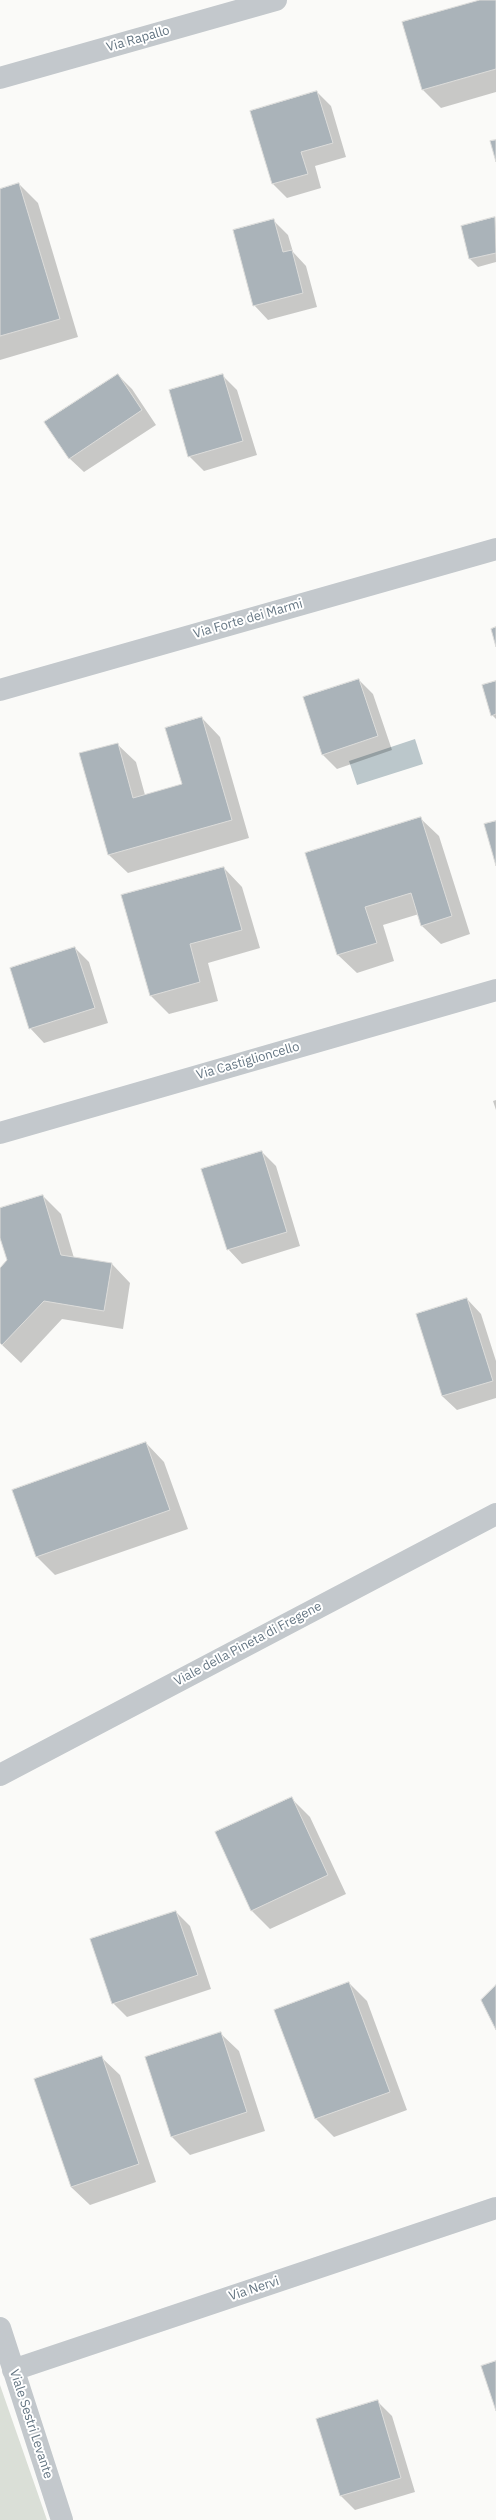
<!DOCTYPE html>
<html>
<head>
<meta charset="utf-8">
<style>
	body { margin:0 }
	canvas { display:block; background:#fafaf8 }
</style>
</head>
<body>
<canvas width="496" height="2520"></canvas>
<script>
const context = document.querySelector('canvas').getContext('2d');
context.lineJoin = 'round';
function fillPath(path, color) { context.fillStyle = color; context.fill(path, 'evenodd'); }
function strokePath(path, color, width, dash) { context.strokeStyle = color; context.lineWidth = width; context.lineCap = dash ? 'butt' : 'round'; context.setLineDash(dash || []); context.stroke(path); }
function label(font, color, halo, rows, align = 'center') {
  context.font = font + ' "IBM Plex Sans",sans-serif'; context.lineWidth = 4; context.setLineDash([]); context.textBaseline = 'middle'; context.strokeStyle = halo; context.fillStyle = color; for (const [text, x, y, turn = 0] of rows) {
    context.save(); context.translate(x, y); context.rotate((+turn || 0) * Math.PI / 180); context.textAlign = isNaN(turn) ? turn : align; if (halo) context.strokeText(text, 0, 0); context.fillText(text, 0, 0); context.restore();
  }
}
fillPath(new Path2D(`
	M0 2385 47 2520H0Z`), '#dadfd7');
fillPath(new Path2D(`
	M415 739 423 764 357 785 349 761Z`), '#bbc7cb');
fillPath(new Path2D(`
	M484 0H496V92L441 108 423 90Z
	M317 92 331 106 346 157 315 166 321 188 287 198 273 184Z
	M19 184 38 203 78 337 0 360V190Z
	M495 219 496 262 478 267 470 259Z
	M274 221 288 235 293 252 306 266 317 307 268 320 254 305Z
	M118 375 132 389 156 425 84 472 69 458Z
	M223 376 237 390 257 455 204 471 189 456Z
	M359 680 373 694 392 750 337 769 323 755Z
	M496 682V719L492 715Z
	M202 718 220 737 249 838 128 873 109 855 117 744 136 762 145 795 183 785Z
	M420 818 439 836 470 934 441 944 422 926 419 914 383 925 394 961 357 973 338 955 306 854Z
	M224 868 242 887 260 948 208 963 218 1001 169 1014 151 996 123 896Z
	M75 948 89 962 108 1023 44 1043 30 1028Z
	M496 1100V1110L493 1101Z
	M262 1152 276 1166 300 1246 242 1264 228 1249Z
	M43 1196 61 1214 74 1258 112 1264 130 1283 123 1329 62 1319 21 1363 0 1343V1269L8 1261 0 1234V1209Z
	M467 1299 481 1314 496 1361V1398L457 1410 442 1396 417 1315Z
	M146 1443 164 1462 188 1529 55 1575 37 1557 13 1490Z
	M291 1798 310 1817 346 1894 270 1929 252 1911 216 1833Z
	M176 1912 190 1926 211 1989 127 2017 113 2003Z
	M349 1983 367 2001 407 2110 334 2137 316 2119 275 2010Z
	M220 2033 239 2051 265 2131 190 2155 172 2137Z
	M101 2057 120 2075 156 2182 90 2205 71 2187Z
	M378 2402 392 2416 415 2492 355 2510 340 2495Z`), '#0003');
const building = new Path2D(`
	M480 0H496V69L422 90 402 22Z
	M317 91 333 143 301 152 308 174 272 184 250 111Z
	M496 140V162L490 141Z
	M19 183 60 319 0 336V189Z
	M495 217 496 253 469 259 461 226Z
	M274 219 283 252 292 250 303 293 253 306 233 230Z
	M118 374 142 410 69 459 44 422Z
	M223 374 243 441 188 457 169 390Z
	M496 627V647L491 629Z
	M359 679 378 736 322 755 303 697Z
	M496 681V714L491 716 482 685Z
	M202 717 232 820 108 855 79 753 118 743 133 798 182 784 165 728Z
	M421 817 452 916 421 926 411 893 365 907 377 943 337 955 305 853Z
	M496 821V866L484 824Z
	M224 867 242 930 190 944 200 982 150 996 121 895Z
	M75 947 95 1008 29 1029 10 968Z
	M262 1151 287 1232 227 1250 201 1169Z
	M43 1195 61 1255 112 1263 104 1311 44 1301 2 1345 0 1343V1268L7 1260 0 1238V1208Z
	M467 1298 493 1381 442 1396 416 1314Z
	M146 1442 170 1510 36 1557 12 1490Z
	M292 1797 328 1875 251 1911 215 1832Z
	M176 1911 198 1975 112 2004 90 1939Z
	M349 1982 390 2092 315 2119 274 2010Z
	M496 1985V2030L481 2000Z
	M221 2032 247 2112 171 2137 145 2057Z
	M102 2056 139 2164 71 2187 34 2079Z
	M496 2361V2411L481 2366Z
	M378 2400 401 2478 340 2496 316 2419Z`);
fillPath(building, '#aab3b9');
strokePath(building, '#dcdcda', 1);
strokePath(new Path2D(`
	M0 78 276 0
	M0 690 496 549
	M0 1133 496 990
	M0 1775 496 1514
	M0 2328 62 2520
	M13 2370 496 2208`), '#c3c8cc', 22);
label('13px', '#657683', '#fff', [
	["Via Rapallo",138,39,-16],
	["Via Forte dei Marmi",248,619,-16],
	["Via Castiglioncello",248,1061,-16],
	["Viale della Pineta di Fregene",248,1644,-28],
	["Via Nervi",254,2289,-18],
	["Viale Sestri Levante",31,2424,72]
]);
</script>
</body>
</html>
